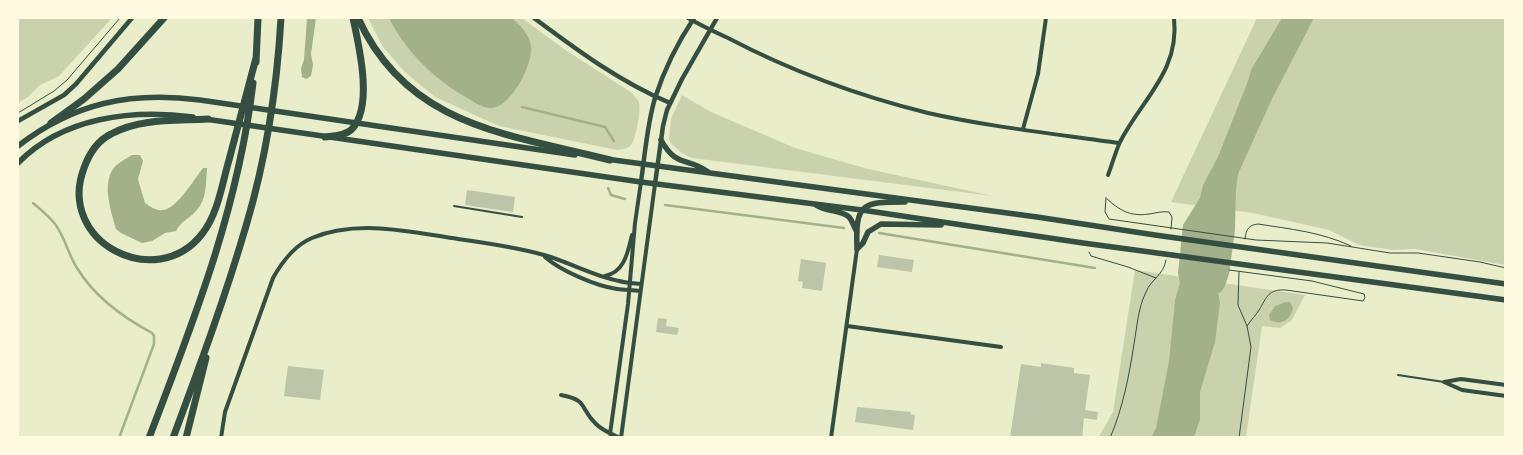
<!DOCTYPE html>
<html>
<head>
<meta charset="utf-8">
<style>
	body { margin:0 }
	#map { position:relative; width:1523px; height:455px; overflow:hidden; background:#e9edc9; font-family:"Golos Text",sans-serif }
	canvas { display:block }
	.frame { position:absolute; inset:0; border:19px solid #fefae0; pointer-events:none }
</style>
</head>
<body>
<div id="map">
<canvas width="1523" height="455"></canvas>
<div class="frame"></div>
</div>
<script>
const context = document.querySelector('canvas').getContext('2d');
context.lineJoin = 'round';
function fillPath(path, color) { context.fillStyle = color; context.fill(path, 'evenodd'); }
function strokePath(path, color, width, dash) { context.strokeStyle = color; context.lineWidth = width; context.lineCap = dash ? 'butt' : 'round'; context.setLineDash(dash || []); context.stroke(path); }
fillPath(new Path2D(`
	M18 18H112L59 76 40 85 28 97 18 103Z
	M368 18H522L561 47 632 93C634 96 638 99 639 102 641 110 636 139 631 145 628 149 622 149 617 150L499 126 435 97 405 72 383 47Z
	M1257 18H1505V265L1415 249 1393 250 1359 245 1329 230 1253 213 1171 202Z
	M682 95 711 112 795 148 868 169 993 196 692 158C682 154 675 149 669 140L671 119Z
	M1135 270 1305 295 1292 320 1280 328 1262 326 1246 437 1098 438 1113 412Z`), '#cad2ad');
fillPath(new Path2D(`
	M307 18H316L311 54 313 65 311 76 306 79 302 77 301 68 304 60Z
	M389 18H512C520 25 529 34 531 46 534 63 510 110 490 108 483 108 474 102 469 99 435 80 406 52 389 18Z
	M1282 18H1314L1272 99 1238 174 1236 189 1235 230 1229 274 1225 286 1221 292 1218 293 1220 302 1215 342 1200 392V419L1194 437 1151 438 1156 428 1169 361 1175 300 1180 283 1178 273 1183 225 1200 198 1203 185 1218 157 1248 81 1251 70Z
	M132 155H140L143 161 138 179 145 203C151 207 156 211 163 210 177 209 194 179 203 168H207C206 182 207 200 196 211 188 220 183 219 176 231L165 233 152 241 142 243 121 233 116 229C111 211 102 186 113 169 117 163 126 159 132 155Z
	M1286 302H1290L1293 308C1290 320 1282 326 1270 320L1269 315 1275 306Z`), '#a3b18a');
strokePath(new Path2D(`
	M522 107 605 127 614 141
	M608 188 611 195 625 199
	M33 203C40 209 49 216 55 224 65 237 68 254 77 268 94 296 124 318 152 333L154 336V344L119 438
	M665 205 844 228
	M879 233 1095 268`), '#a3b18a', 2.5);
fillPath(new Path2D(`
	M467 190 515 197 513 212 465 205Z
	M879 255 914 260 912 272 877 267Z
	M801 259 826 263 822 291 802 288 803 282 798 281Z
	M658 318 667 319 666 326 679 328 677 335 656 332Z
	M1041 363 1074 368V373L1090 375 1085 410 1098 412 1097 420 1084 418 1082 438H1010L1021 364 1041 367Z
	M288 366 324 370 320 400 284 396Z
	M857 407 911 412 910 414 915 415 913 430 855 422Z`), '#bcc5a7');
strokePath(new Path2D(`
	M18 113 54 91 67 80 120 18
	M1106 198 1105 212 1109 219 1256 240 1327 243 1390 253H1418L1480 262 1506 268
	M1106 198C1119 210 1130 217 1149 214 1156 213 1162 211 1169 212L1172 217 1171 229
	M1245 239C1246 229 1249 225 1258 224 1290 229 1321 232 1351 246
	M1089 252 1091 256 1128 267 1156 278
	M1229 270 1312 281 1364 294 1365 298 1363 301 1286 290C1268 289 1267 297 1259 310 1256 315 1251 320 1247 326
	M1110 438C1123 408 1129 376 1134 344 1137 327 1138 308 1146 292 1151 279 1164 275 1166 260
	M1239 438 1251 347 1247 326 1238 305 1239 272`), '#344e41', 1);
strokePath(new Path2D(`
	M454 206 522 217
	M1398 375 1444 382`), '#344e41', 2);
strokePath(new Path2D(`
	M688 18C700 25 715 32 728 38 791 71 859 96 928 113 990 127 1056 134 1119 143
	M1023 129 1038 74 1046 18
	M1108 175C1112 165 1115 153 1120 142 1142 99 1180 71 1174 18
	M545 257C561 271 596 286 617 289 625 290 633 290 640 291
	M605 276C625 272 628 251 632 235
	M847 326 1001 347
	M1444 382 1462 390 1506 396
	M1444 382 1461 379 1506 385
	M561 395C589 400 579 408 596 424 603 431 612 434 620 438
	M610 434 628 304 635 223 641 182
	M221 438 225 412 273 278C282 262 295 245 312 238 358 219 411 232 458 239 487 243 516 247 544 255 569 262 593 276 619 281 626 283 634 283 641 284
	M621 438 655 184
	M831 438 857 249`), '#344e41', 4);
strokePath(new Path2D(`
	M534 18C577 50 620 82 670 103
	M18 121 64 95 76 84 132 18
	M641 182C645 154 647 125 655 98 664 70 678 42 694 18
	M655 184 663 126 667 110 682 79 717 18`), '#344e41', 4.5);
strokePath(new Path2D(`
	M205 119 641 182 862 210 1083 243 1506 300
	M661 140C677 169 687 156 708 172
	M18 146C74 103 130 91 200 100L575 155
	M606 159 1037 217 1155 235 1506 284
	M18 163C63 117 132 109 193 117
	M816 205C826 212 842 210 849 217 852 220 854 227 857 232
	M857 249 863 243 868 232 881 224 941 225
	M857 249C855 202 863 202 905 202`), '#344e41', 5.5);
strokePath(new Path2D(`
	M358 18C407 126 507 134 610 160
	M256 62 258 18
	M208 119C176 121 140 118 111 134 97 141 89 154 84 168 56 242 156 293 202 234 218 214 222 184 229 160 238 126 247 92 256 58
	M51 123 84 99 118 69 164 18
	M325 137C334 136 344 136 351 130 374 108 359 46 353 18
	M149 438C194 320 238 209 253 83
	M173 438C199 368 225 298 246 226 266 159 277 87 281 18
	M186 438 206 358`), '#344e41', 7);
</script>
</body>
</html>
